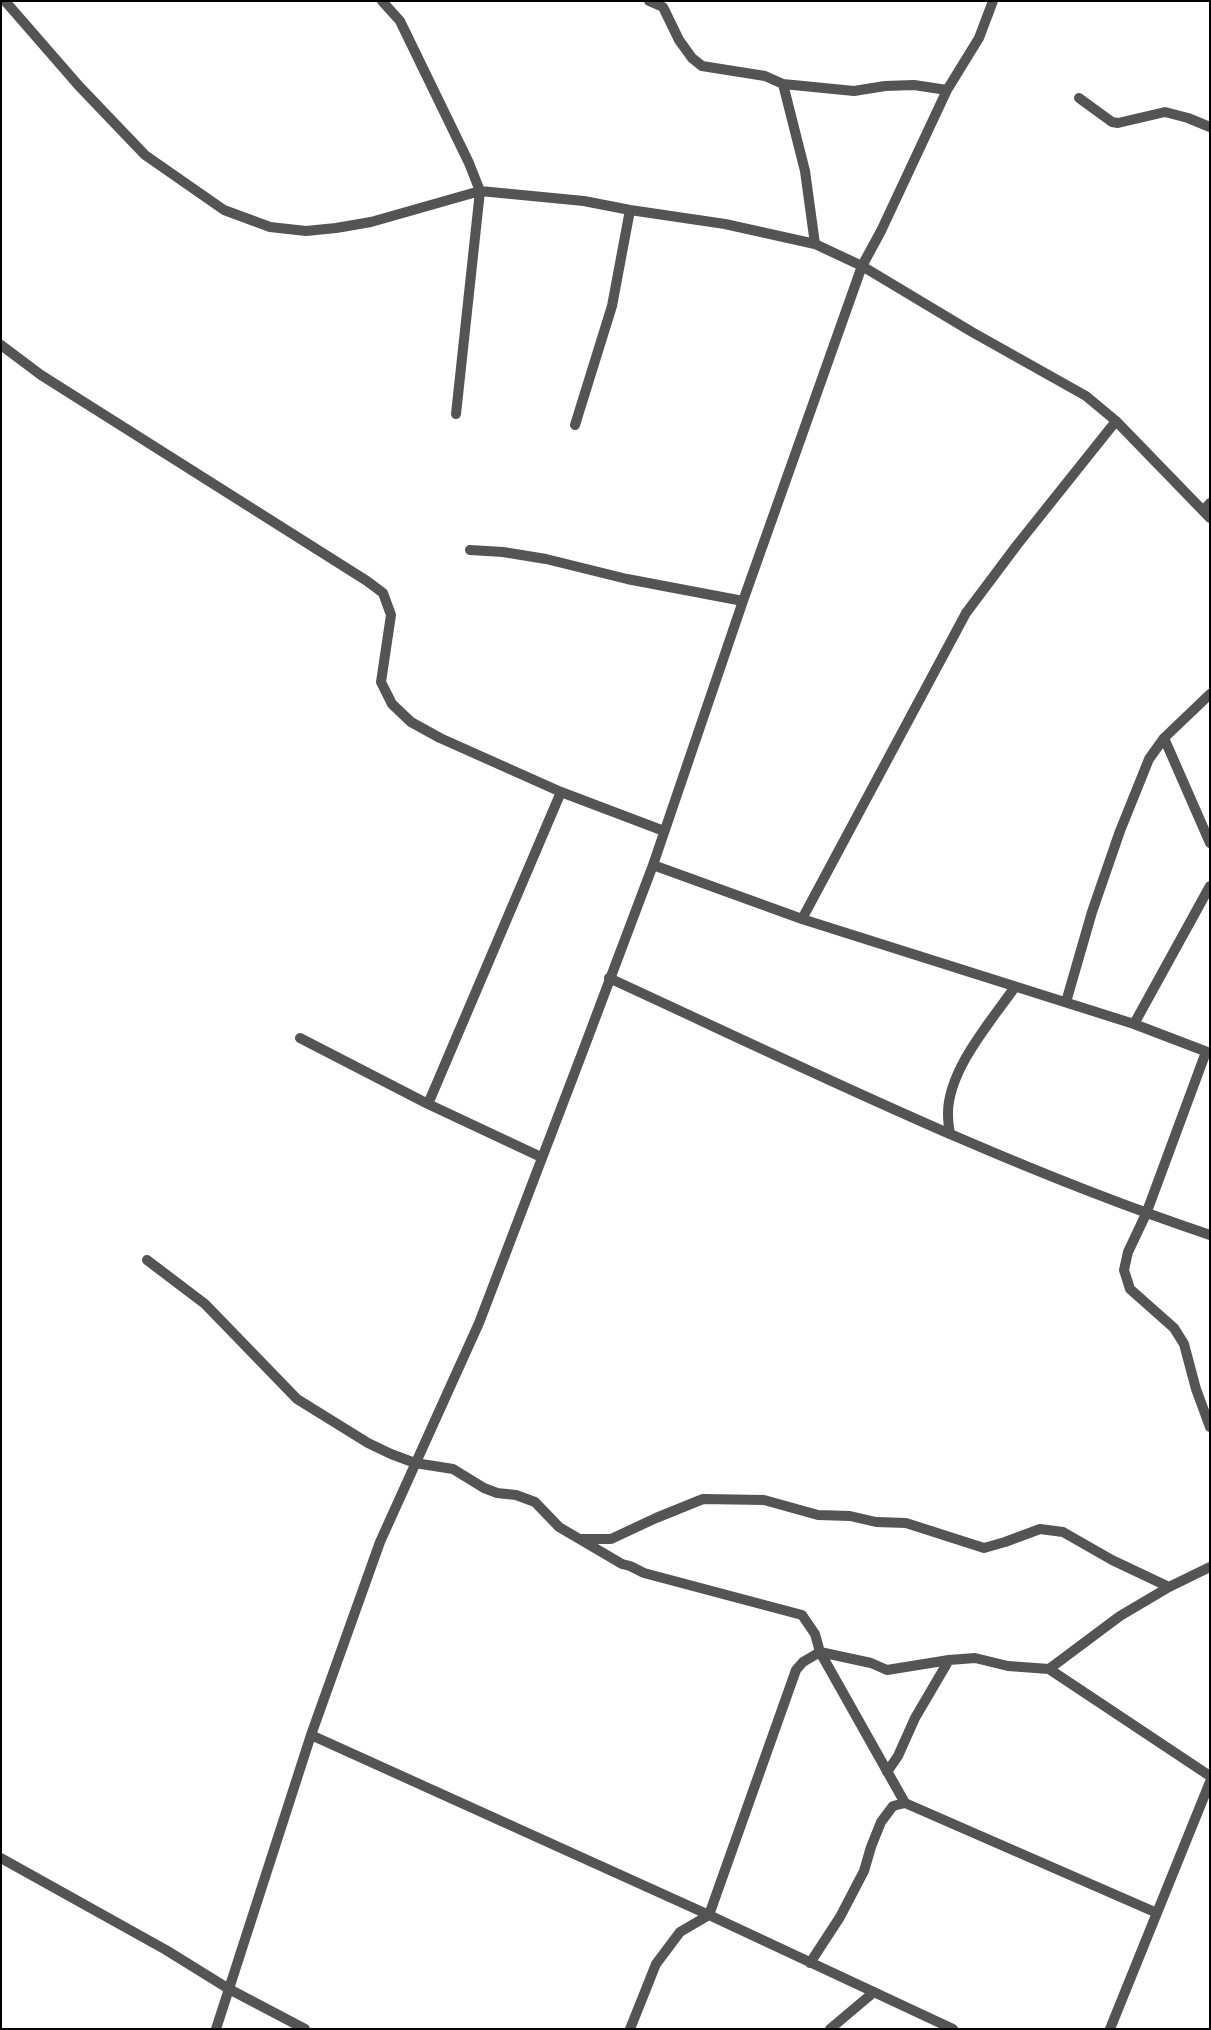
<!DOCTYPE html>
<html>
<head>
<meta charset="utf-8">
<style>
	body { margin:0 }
	#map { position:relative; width:1211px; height:2030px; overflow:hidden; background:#fff; font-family:"Source Sans 3",sans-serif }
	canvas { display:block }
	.frame { position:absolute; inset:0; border:2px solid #000; pointer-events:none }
</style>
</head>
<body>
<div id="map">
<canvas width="1211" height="2030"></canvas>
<div class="frame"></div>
</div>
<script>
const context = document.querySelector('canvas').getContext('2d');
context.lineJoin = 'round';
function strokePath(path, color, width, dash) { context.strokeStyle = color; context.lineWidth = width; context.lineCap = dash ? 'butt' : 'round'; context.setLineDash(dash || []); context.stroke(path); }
strokePath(new Path2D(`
	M5 1 79 86 145 155 224 210 270 227 306 231 336 228 371 222 480 191 584 201 630 210 725 224 815 244 862 266 972 332 1086 396 1116 421 1210 518
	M382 1 400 21 469 163 480 191 456 414
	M649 1 663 7 679 40 692 58 702 66 765 76 783 84 854 91 885 86 914 85 947 90
	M783 84 805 171 815 244
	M1079 98 1112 122 1118 123 1165 112 1188 118 1210 127
	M1 345 41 375 367 581 383 593 391 615 381 682 392 704 411 722 440 738 561 792 664 831
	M575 425 612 306 630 210
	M1203 511 1210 503
	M470 550 503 552 546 559 627 579 743 601
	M1164 738 1210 843
	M653 865 802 919 1134 1024 1210 1053
	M802 919 966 613 1017 545 1116 421
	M609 978C807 1069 1003 1166 1210 1235
	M1066 1002 1092 912 1120 831 1149 759 1164 738 1210 694
	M1134 1024 1210 886
	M300 1038 428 1104 541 1157
	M1206 1052 1146 1214 1128 1252 1124 1270 1130 1289 1174 1328 1184 1344 1196 1389 1210 1427
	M428 1104 561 792
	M950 1134C949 1128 948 1122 948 1115 947 1071 991 1021 1015 987
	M147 1260 205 1304 297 1399 368 1443 391 1454 415 1463 453 1469 484 1488 497 1493 516 1495 535 1502 559 1527 622 1564 630 1566 644 1573 802 1615 815 1634 820 1652 905 1803
	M580 1539H611L656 1518 703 1499 764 1500 818 1515 850 1516 876 1522 906 1523 984 1548 1005 1542 1040 1529 1063 1532 1112 1560 1169 1587
	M1049 1669 1120 1616 1169 1587 1210 1567
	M311 1735 709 1915 953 2029
	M887 1772 898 1756 915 1718 949 1660
	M1 1858 166 1950 229 1989 305 2029
	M810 1963 840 1917 864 1871 871 1847 881 1822 893 1806 905 1803 1157 1913
	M216 2029 311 1735 380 1542 479 1323 581 1056 653 865 743 601 862 266 881 231 947 90 979 38 993 1
	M630 2029 656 1964 680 1932 709 1915 796 1670 803 1662 820 1652 871 1663 887 1670 949 1660 975 1658 1008 1666 1049 1669 1210 1776
	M830 2029 874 1992
	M1110 2029 1210 1782`), '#545454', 10);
</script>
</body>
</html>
